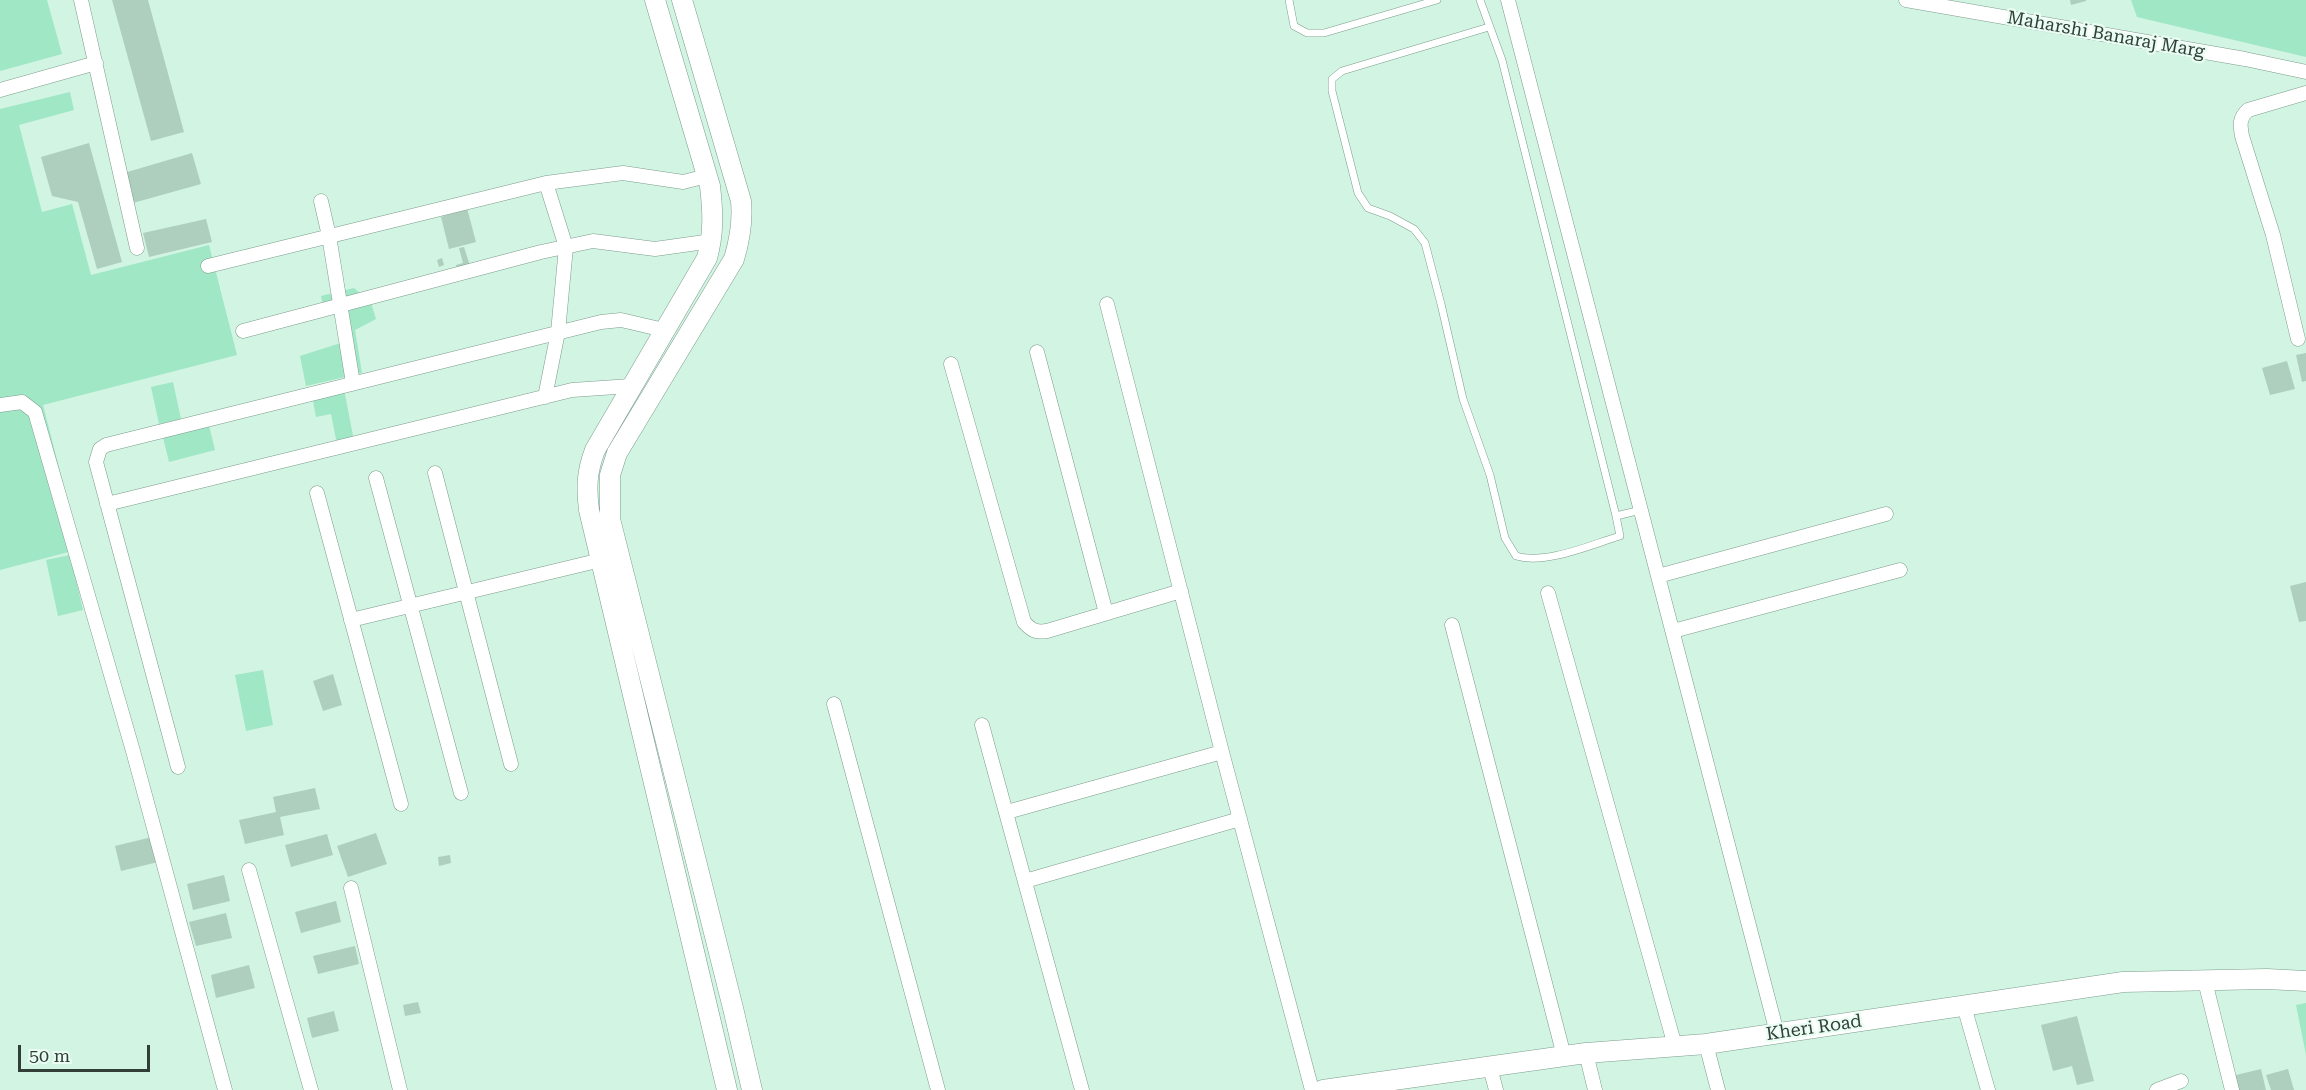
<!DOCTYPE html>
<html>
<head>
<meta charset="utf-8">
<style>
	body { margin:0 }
	#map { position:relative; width:2306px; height:1090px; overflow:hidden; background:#d2f4e2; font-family:"Roboto Serif",serif }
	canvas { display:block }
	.scale { position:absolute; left:18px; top:1045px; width:132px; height:27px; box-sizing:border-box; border:3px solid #313f38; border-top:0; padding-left:8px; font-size:18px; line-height:21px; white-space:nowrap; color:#313f38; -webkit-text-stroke:4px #e9fdf3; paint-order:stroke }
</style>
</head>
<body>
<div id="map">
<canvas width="2306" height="1090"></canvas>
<div class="scale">50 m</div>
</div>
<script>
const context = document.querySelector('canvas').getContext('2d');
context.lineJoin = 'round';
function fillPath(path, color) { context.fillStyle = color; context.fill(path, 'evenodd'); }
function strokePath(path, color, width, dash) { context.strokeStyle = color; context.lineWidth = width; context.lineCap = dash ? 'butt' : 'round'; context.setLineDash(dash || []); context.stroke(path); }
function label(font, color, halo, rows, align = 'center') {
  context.font = font + ' "Roboto Serif",serif'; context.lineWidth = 4.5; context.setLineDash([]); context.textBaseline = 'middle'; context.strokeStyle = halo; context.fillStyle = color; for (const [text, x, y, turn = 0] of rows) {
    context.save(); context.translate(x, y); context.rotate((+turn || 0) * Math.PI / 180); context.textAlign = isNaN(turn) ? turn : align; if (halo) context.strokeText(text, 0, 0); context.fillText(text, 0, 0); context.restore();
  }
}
fillPath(new Path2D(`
	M0 0H47L62 54 0 71Z
	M2131 0H2306V57L2137 17Z
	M70 92 74 110 19 125 42 212 72 204 91 275 209 245 237 355 43 405 80 549 0 570V109Z
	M354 288 371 303 376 319 355 330 362 373 306 386 300 356 350 340 347 303 323 307 321 296Z
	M173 382 181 419 159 424 151 387Z
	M343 384 355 446 338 449 331 414 316 417 311 390Z
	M207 417 215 450 169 462 161 429Z
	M70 555 83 610 58 616 46 560Z
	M263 670 273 725 246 731 235 675Z
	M2306 1003V1055L2296 1005Z`), '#9fe7c5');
fillPath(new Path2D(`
	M112 0H148L184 132 151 141Z
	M2070 0H2086V1L2071 5Z
	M89 143 122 262 97 269 78 202 52 196 41 157Z
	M192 153 201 184 133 203 124 173Z
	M467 208 476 242 449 249 441 217Z
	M206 219 212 242 149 257 143 233Z
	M464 247 471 269 458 272 456 265 463 263 459 248Z
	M442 258 444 265 439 267 437 260Z
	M2306 353V381L2302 382 2296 355Z
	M2287 361 2295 389 2270 395 2262 368Z
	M2306 582V621L2299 622 2290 586Z
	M333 674 342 705 323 711 313 681Z
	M315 788 320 809 280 817 284 835 245 844 239 820 276 812 273 797Z
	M376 833 387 864 348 877 337 846Z
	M327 834 333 855 291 867 285 845Z
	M152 837 158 862 121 871 115 846Z
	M450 855 451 863 439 866 438 857Z
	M224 875 230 901 193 910 187 884Z
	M336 901 341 922 301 933 295 912Z
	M226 913 232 938 196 946 189 922Z
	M355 946 359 964 318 974 313 956Z
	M249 965 255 988 216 998 211 975Z
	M418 1002 421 1013 405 1016 403 1005Z
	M334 1011 339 1031 312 1038 307 1018Z
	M2077 1016 2094 1081 2077 1085 2072 1066 2053 1071 2041 1025Z
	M2261 1069 2266 1090H2236L2232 1076Z
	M2288 1069 2294 1090H2271L2266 1075Z`), '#aecfbe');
const lane = new Path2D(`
	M1289 0 1294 26 1307 33H1324L1437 0
	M1480 0 1502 60 1616 516 1641 510
	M1489 27 1342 71 1332 79V91L1358 193 1368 208 1390 216 1414 229 1425 243 1441 304 1463 399 1490 475 1505 538 1516 556C1545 565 1590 545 1620 536L1616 516`);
const street = new Path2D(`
	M81 0 137 248
	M1508 0 1777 1033
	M1906 0 2245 59 2306 72
	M0 90 96 63
	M321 201 329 236 353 383
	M208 266 546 183 623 173 683 182 707 176
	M1107 304 1222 752 1312 1090
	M243 331 541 252 593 241 655 249 712 241
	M2298 339 2273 235 2242 136C2240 125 2239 118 2248 110L2306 93
	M1037 352 1106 613
	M951 364 1024 622C1031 630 1036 633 1047 631L1181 591
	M545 397 558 332 566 247 546 183
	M0 405 22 402 35 412 133 751 225 1090
	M435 473 511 764
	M376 478 461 793
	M317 493 401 804
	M107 504 572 390 631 386
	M1658 576 1886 514
	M1548 593 1675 1046
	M351 620 601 560
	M1452 625 1564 1056
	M1673 631 1900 570
	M834 704 938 1090
	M982 725 1082 1090
	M178 767 96 462 100 449 106 445C271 405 436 362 601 322L621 320 664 330
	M1007 812 1222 752
	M249 870 311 1090
	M1025 881 1240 819
	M351 888 400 1090
	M2205 981 2232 1090
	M1964 1006 1988 1090
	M1706 1044 1718 1090
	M1586 1053 1595 1090
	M1490 1067 1496 1090
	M2157 1090 2181 1081`);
const secondary = new Path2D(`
	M655 0 710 186C713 212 714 233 707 258L595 450C587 471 586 487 589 510L727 1090
	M682 0 741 201C743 222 740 239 734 259L617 453 610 475V519L733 1008 752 1090
	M1323 1090 1586 1053 1706 1044 2123 982 2267 979 2306 981`);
strokePath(lane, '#7d9d8d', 8);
strokePath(street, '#7d9d8d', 15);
strokePath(secondary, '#7d9d8d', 21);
strokePath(lane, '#fff', 7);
strokePath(street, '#fff', 14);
strokePath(secondary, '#fff', 20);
label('18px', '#313f38', '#e9fdf3', [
	["Maharshi Banaraj Marg",2106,35,10],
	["Kheri Road",1814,1028,-8]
]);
</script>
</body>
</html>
